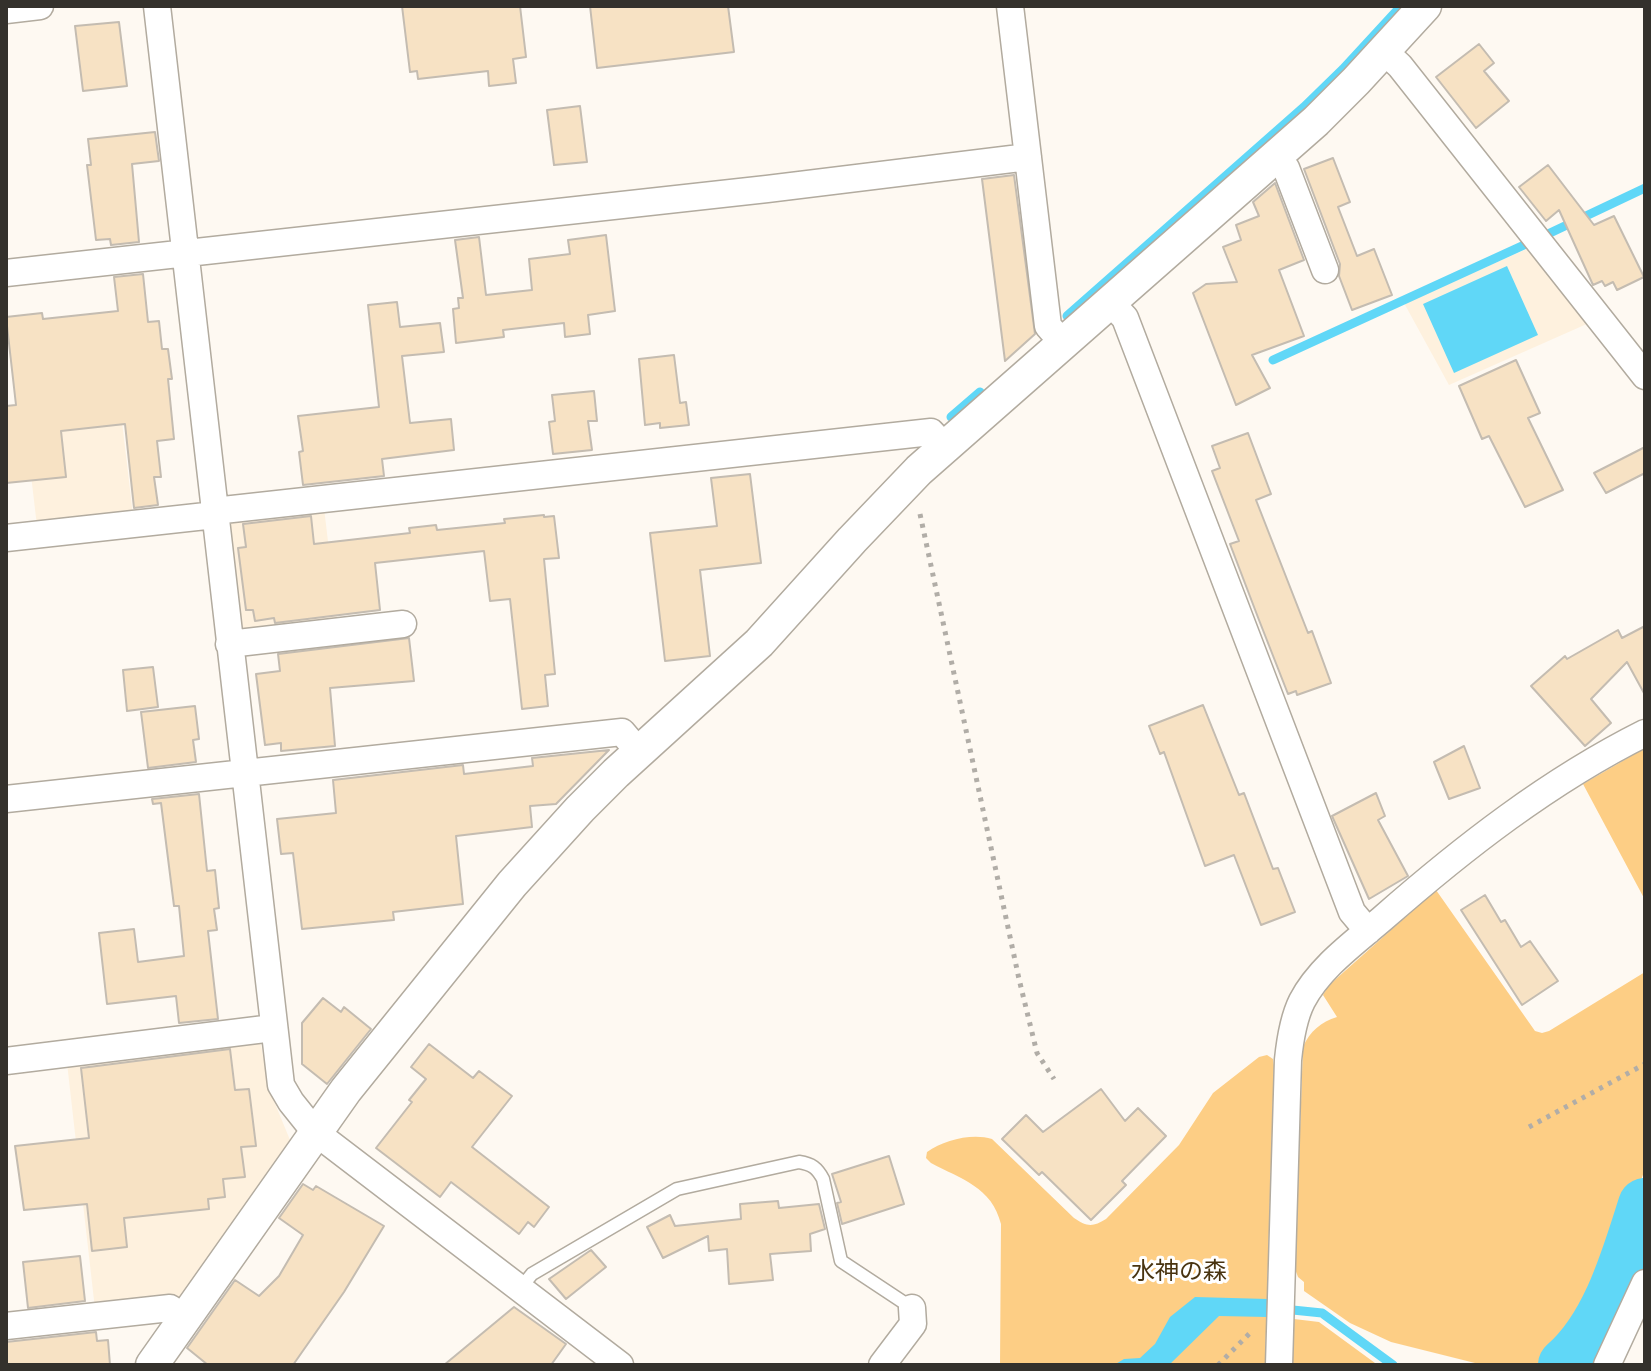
<!DOCTYPE html>
<html>
<head>
<meta charset="utf-8">
<style>
	body { margin:0 }
	#map { position:relative; width:1651px; height:1371px; overflow:hidden; background:#fef9f2; font-family:Arial,sans-serif }
	canvas { display:block }
	.frame { position:absolute; inset:0; border:8px solid #34312c; pointer-events:none }
</style>
</head>
<body>
<div id="map">
<canvas width="1651" height="1371"></canvas>
<div class="frame"></div>
</div>
<script>
const context = document.querySelector('canvas').getContext('2d');
context.lineJoin = 'round';
function fillPath(path, color) { context.fillStyle = color; context.fill(path, 'evenodd'); }
function strokePath(path, color, width, dash) { context.strokeStyle = color; context.lineWidth = width; context.lineCap = dash ? 'butt' : 'round'; context.setLineDash(dash || []); context.stroke(path); }
function label(font, color, halo, rows, align = 'center') {
  context.font = font + ' Arial,"Noto Sans JP",sans-serif'; context.lineWidth = 6; context.setLineDash([]); context.textBaseline = 'middle'; context.strokeStyle = halo; context.fillStyle = color; for (const [text, x, y, turn = 0] of rows) {
    context.save(); context.translate(x, y); context.rotate((+turn || 0) * Math.PI / 180); context.textAlign = isNaN(turn) ? turn : align; if (halo) context.strokeText(text, 0, 0); context.fillText(text, 0, 0); context.restore();
  }
}
fillPath(new Path2D(`
	M1529 248 1589 323 1449 385 1404 303Z
	M118 388 133 515 37 526 22 399Z
	M324 508 338 625 242 635 229 525 236 517Z
	M254 1039 261 1045 269 1089 290 1140 178 1300 95 1309 67 1063Z`), '#fef1de');
fillPath(new Path2D(`
	M1645 748V900L1583 784Z
	M1436 890 1535 1031 1542 1033 1549 1031 1645 972V1169L1606 1279 1586 1316 1561 1350 1541 1365H1483L1391 1342 1350 1323 1304 1291V1282L1298 1277 1295 1269 1303 1047C1310 1031 1321 1022 1337 1017L1323 995 1328 986Z
	M1267 1055 1273 1059 1274 1066 1265 1365H1000L1001 1224C992 1187 961 1179 931 1163L926 1158 927 1152C944 1140 972 1133 992 1139L1074 1218C1087 1227 1093 1227 1106 1219L1179 1145 1213 1093 1259 1057Z
	M1294 1319 1319 1322 1375 1363 1292 1365Z`), '#fdce85');
fillPath(new Path2D(`
	M1507 266 1538 335 1454 373 1423 304Z
	M1195 1297 1268 1299 1267 1317 1219 1316 1169 1365H1114L1124 1359 1140 1358 1155 1344 1170 1317Z`), '#60d7f7');
strokePath(new Path2D(`
	M1550 233 1645 188
	M1067 316 1304 107 1343 69 1401 6
	M1273 360 1524 245
	M951 417 980 392
	M1283 1309 1322 1313 1393 1365`), '#60d7f7', 9);
strokePath(new Path2D(`
	M1565 1365C1609 1327 1628 1258 1645 1205`), '#60d7f7', 54);
const building = new Path2D(`
	M402 6H520L526 57 513 59 516 83 489 86 488 71 418 79 417 71 410 72Z
	M590 6H728L734 52 597 68Z
	M119 22 127 86 83 91 75 26Z
	M1479 44 1494 63 1484 71 1509 101 1476 128 1436 77Z
	M580 106 587 162 554 165 547 110Z
	M155 132 159 161 132 164 139 242 111 245 110 239 96 240 87 165H91L88 139Z
	M1333 158 1350 202 1338 207 1357 256 1374 249 1392 295 1352 310 1339 276 1340 264 1304 169Z
	M1548 165 1594 225 1614 216 1644 277 1617 290 1613 282 1605 286 1602 281 1593 285 1559 210 1546 221 1519 187Z
	M1014 175 1035 334 1005 361 982 179Z
	M1275 183 1304 260 1279 270 1304 336 1252 355 1270 388 1236 405 1193 293 1206 284 1237 282 1223 247 1241 240 1236 225 1259 216 1253 202Z
	M606 235 615 311 588 315 590 334 565 337 564 323 503 330 504 337 456 343 453 309 459 308 458 298H463L455 240 479 237 486 295 532 290 529 259 570 254 568 240Z
	M143 274 148 322 159 321 162 349H168L172 379H168L174 439 157 441 161 477H154L158 505 134 508 125 424 61 431 66 477 6 483V406L16 405 6 317 42 313 43 319 118 311 114 277Z
	M397 302 400 327 440 323 444 352 402 356 410 423 451 419 454 450 382 459 384 476 303 485 299 452 303 451 298 416 379 407 368 305Z
	M674 355 680 403 686 402 689 425 660 428V423L645 425 639 359Z
	M1516 360 1540 413 1528 418 1563 490 1525 507 1489 436 1482 439 1459 386Z
	M594 391 597 421H588L592 450 553 454 549 422 555 421 552 395Z
	M1248 433 1271 494 1256 500 1308 633 1312 631 1331 683 1297 695 1296 691 1288 694 1259 620 1230 544 1239 541 1212 471 1220 468 1212 446Z
	M1645 447V473L1606 493 1594 473Z
	M750 474 761 563 700 570 710 656 665 661 650 533 717 526 711 478Z
	M544 515V517L554 516 559 558 544 559 555 674 545 675 548 706 522 709 510 599 490 601 484 551 375 563 380 610 275 623 274 618 255 621 253 610H246L238 548 246 547 243 524 311 516 314 544 410 533 409 528 436 525 437 530 505 523 504 519Z
	M1645 626V695L1627 662 1591 699 1611 723 1585 746 1531 686 1565 656 1567 659 1618 630 1622 638Z
	M409 638 414 681 330 688 335 746 281 751V743L265 745 256 674 280 671 278 654Z
	M153 667 158 707 127 711 123 670Z
	M1203 705 1239 795 1244 793 1273 869 1278 868 1295 912 1261 925 1234 855 1205 866 1164 752 1160 754 1149 726Z
	M195 706 199 739 193 740 196 762 148 768 141 712Z
	M1464 746 1480 788 1449 799 1434 762Z
	M609 750 556 804 530 806 532 827 456 836 463 904 393 912 394 920 302 929 293 853 281 854 277 819 336 813 333 780 463 765 464 774 533 766 532 758Z
	M1376 793 1385 816 1378 820 1408 876 1369 899 1332 816Z
	M199 794 207 871 215 870 219 908 214 909 217 930 208 931 218 1019 179 1023 176 996 107 1004 99 933 134 929 138 962 184 956 179 906H174L161 803 153 804 152 799Z
	M1485 895 1501 922 1505 920 1521 947 1530 941 1558 981 1522 1005 1461 910Z
	M323 998 341 1012 344 1007 371 1029 327 1084 302 1064V1023Z
	M429 1044 473 1078 479 1071 512 1096 472 1147 549 1207 534 1227 528 1222 519 1234 451 1182 440 1197 376 1148 412 1102 409 1100 426 1079 411 1067Z
	M230 1049 235 1090 249 1089 256 1146 241 1147 245 1177 223 1179 225 1197 208 1199 209 1209 124 1218 127 1247 92 1251 87 1204 24 1210 15 1146 89 1138 81 1068Z
	M1101 1089 1125 1121 1138 1108 1166 1136 1122 1181 1126 1185 1091 1220 1042 1172 1039 1175 1002 1139 1026 1115 1043 1132Z
	M889 1156 904 1204 842 1224 837 1203 841 1202 832 1174Z
	M303 1184 313 1190 316 1186 384 1226 344 1292 293 1365H208L187 1348 235 1280 259 1296 279 1276 303 1235 279 1218Z
	M778 1201 779 1208 819 1204 825 1229 810 1234 811 1251 770 1254 773 1280 729 1284 727 1249 709 1251 708 1236 663 1258 647 1227 670 1215 675 1226 741 1219 740 1204Z
	M591 1250 606 1267 566 1299 549 1279Z
	M80 1256 85 1301 28 1308 23 1262Z
	M514 1307 566 1344 551 1365H444Z
	M96 1332 97 1341 108 1340 110 1365H6V1342Z`);
fillPath(building, '#f7e2c4');
strokePath(building, '#c4bcb1', 2);
const service = new Path2D(`
	M519 1290 532 1274 677 1189 799 1162C812 1164 817 1168 823 1179L841 1261 912 1308`);
const minor = new Path2D(`
	M157 6 281 1085 291 1102 315 1132 620 1365
	M1010 6 1048 326 1063 343
	M6 10 40 6
	M1384 51 1400 66 1645 376
	M1275 156 1286 168 1325 270
	M6 273 767 189 1028 157
	M1110 302 1125 318 1352 912 1368 931
	M214 511 931 432 945 447
	M6 538 215 515
	M229 644 403 624
	M6 799 622 732 639 752
	M6 1061 273 1028
	M6 1326 170 1308 185 1318
	M882 1365 913 1324 912 1308
	M1279 1365 1288 1060C1290 1040 1293 1019 1302 1001 1320 967 1354 943 1382 919 1463 848 1549 781 1645 733
	M1607 1365 1645 1283`);
const tertiary = new Path2D(`
	M152 1365 346 1090 512 884 580 809 616 773 759 643 852 540 919 470 1316 121 1356 81 1425 6`);
strokePath(service, '#b2ab9f', 15);
strokePath(minor, '#b2ab9f', 29);
strokePath(tertiary, '#b2ab9f', 35);
strokePath(new Path2D(`
	M920 514 1019 979 1037 1053 1054 1079
	M1529 1127 1645 1064
	M1218 1365 1251 1332`), '#b1ada7', 5, [4, 6]);
strokePath(service, '#fff', 12);
strokePath(minor, '#fff', 26);
strokePath(tertiary, '#fff', 32);
label('24px', '#493411', '#fff', [
	["水神の森",1179,1272]
]);
</script>
</body>
</html>
